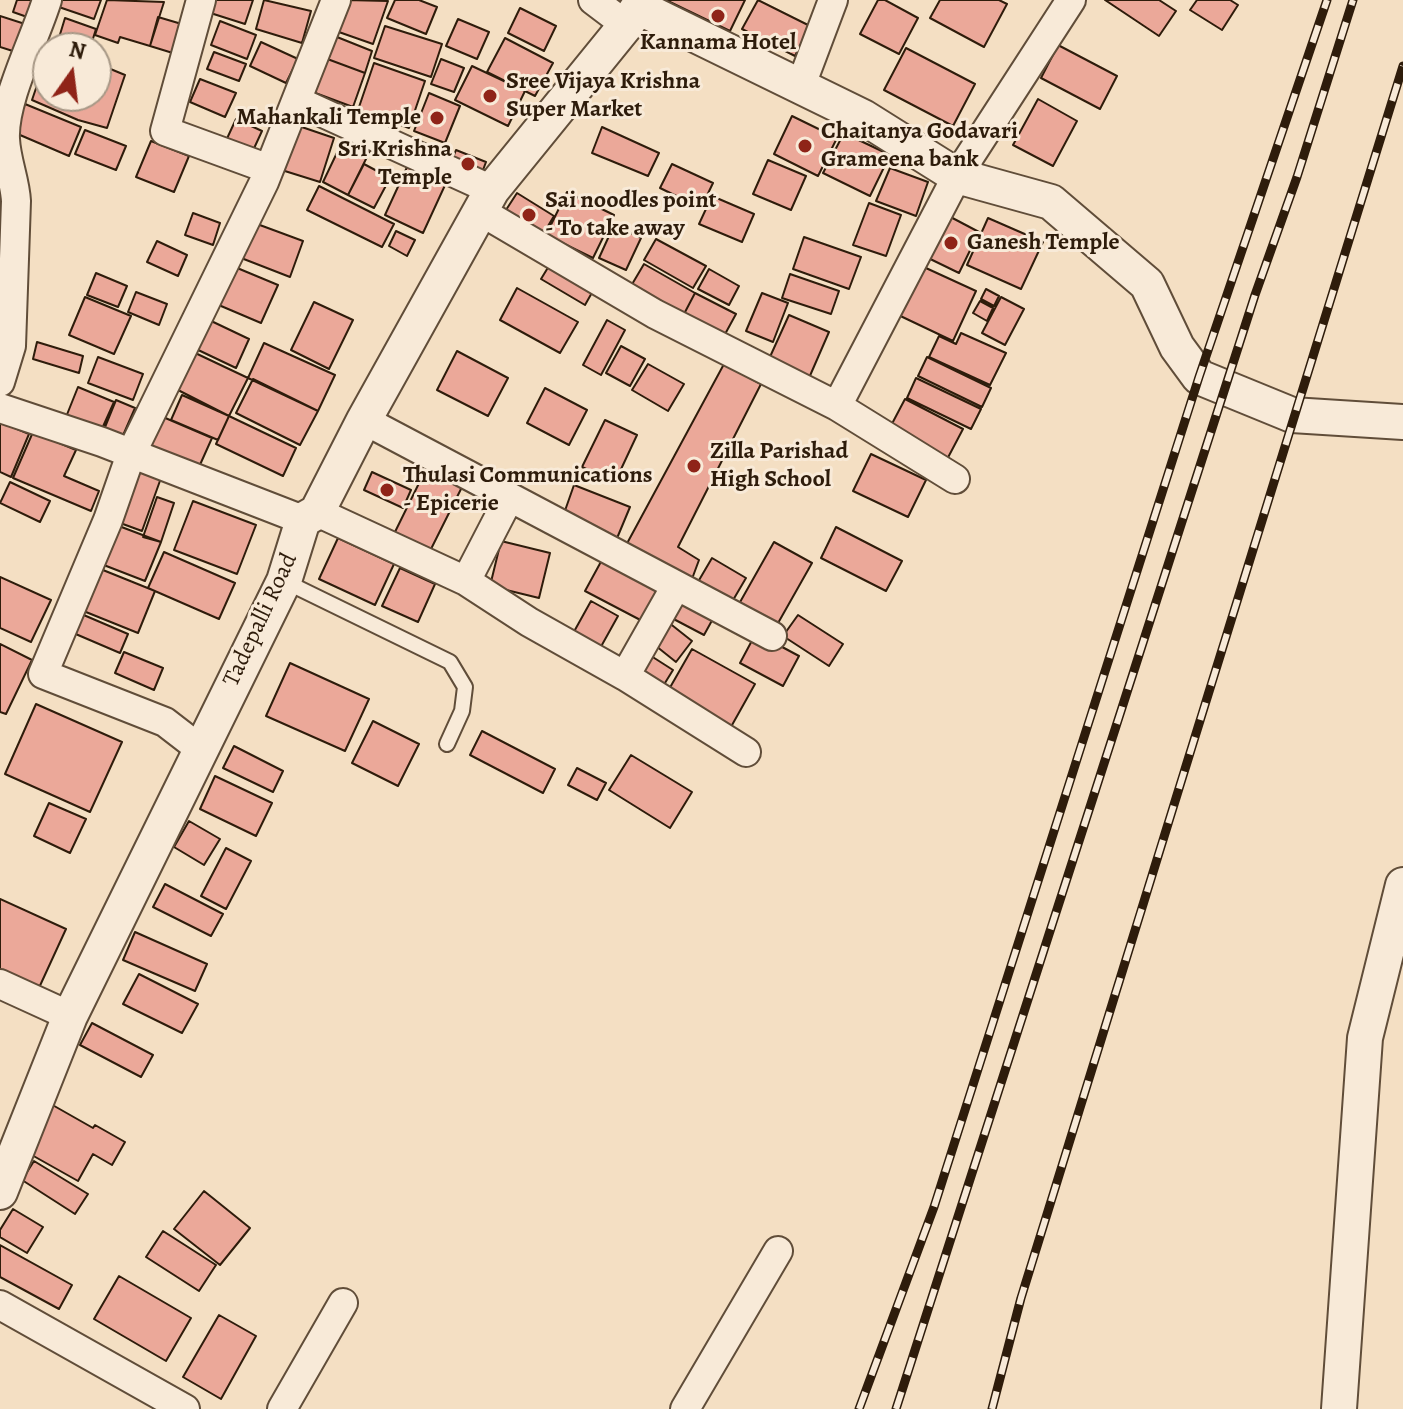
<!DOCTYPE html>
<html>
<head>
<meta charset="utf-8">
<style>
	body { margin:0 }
	#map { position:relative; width:1403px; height:1409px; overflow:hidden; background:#f4dfc3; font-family:Alegreya,serif }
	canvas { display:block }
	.north { position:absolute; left:32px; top:32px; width:80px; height:80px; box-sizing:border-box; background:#f8ead8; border:2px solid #a79886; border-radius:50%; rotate:14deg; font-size:22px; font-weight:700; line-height:32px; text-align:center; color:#2e1c0b }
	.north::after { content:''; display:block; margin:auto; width:28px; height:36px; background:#8f2418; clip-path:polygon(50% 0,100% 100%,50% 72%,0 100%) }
</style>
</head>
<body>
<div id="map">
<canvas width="1403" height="1409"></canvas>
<div class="north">N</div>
</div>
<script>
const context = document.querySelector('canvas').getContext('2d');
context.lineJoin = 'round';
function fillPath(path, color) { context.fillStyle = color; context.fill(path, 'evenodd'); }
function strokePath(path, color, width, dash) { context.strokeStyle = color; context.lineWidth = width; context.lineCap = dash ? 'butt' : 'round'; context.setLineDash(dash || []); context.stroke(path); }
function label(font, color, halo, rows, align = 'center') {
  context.font = font + ' Alegreya,serif'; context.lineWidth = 6; context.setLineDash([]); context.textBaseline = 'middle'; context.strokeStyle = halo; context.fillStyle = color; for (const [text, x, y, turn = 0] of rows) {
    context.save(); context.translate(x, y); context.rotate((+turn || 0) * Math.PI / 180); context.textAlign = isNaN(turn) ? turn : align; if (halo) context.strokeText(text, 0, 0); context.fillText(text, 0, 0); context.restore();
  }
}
const building = new Path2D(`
	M17 0H35L30 18 13 12Z
	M54 0H101L94 19 53 5Z
	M107 0 164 2 150 46 120 37 118 43 95 35Z
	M204 0H253L245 24 201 10Z
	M264 0 311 11 302 43 256 29Z
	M346 0 388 1 373 44 336 31Z
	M395 0H419L437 7 426 34 387 18Z
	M666 0H745L730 31Z
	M758 0 810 26 795 56 742 29Z
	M878 0H885L918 18 899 54 860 34Z
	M940 0H999L1007 4 984 47 930 18Z
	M1105 0H1159L1176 11 1159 36Z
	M1197 0H1230L1238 5 1222 30 1190 10Z
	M520 8 556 26 544 51 508 33Z
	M0 16 25 24 16 52 0 47Z
	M158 17 185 25 176 54 150 46Z
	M65 18 96 29 90 48H79L58 41Z
	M458 19 489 32 477 59 446 46Z
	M220 21 256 35 247 59 211 45Z
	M385 26 442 44 431 77 374 58Z
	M332 35 372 51 365 73 322 57Z
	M505 38 553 63 535 96 487 72Z
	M261 42 298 59 286 83 250 66Z
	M1058 45 1117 76 1100 109 1041 78Z
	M906 48 975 84 953 126 884 90Z
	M214 52 246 64 239 81 207 69Z
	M48 53V96H96V63L125 75 107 128 78 120 32 100Z
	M322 57 365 73 353 107 310 91Z
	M441 59 464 68 454 92 431 84Z
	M374 63 425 81 409 128 358 110Z
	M472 66 525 91 508 126 455 100Z
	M200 79 236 93 225 117 190 102Z
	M429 93 460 106 445 143 414 131Z
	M1038 99 1077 121 1053 166 1013 145Z
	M25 104 81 127 69 156 13 132Z
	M792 116 837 138 818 176 774 154Z
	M236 119 262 131 250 157 224 145Z
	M290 123 334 138 320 182 272 167Z
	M602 127 659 153 648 176 592 153Z
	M85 130 126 146 116 170 75 154Z
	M844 133 890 155 870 196 823 173Z
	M345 136 371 149 348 195 323 182Z
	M151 141 189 156 174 192 136 177Z
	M456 150 486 162 480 178 450 165Z
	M768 160 806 176 791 210 753 194Z
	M364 164 390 178 374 208 348 195Z
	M672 164 713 183 701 208 660 188Z
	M408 165 446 183 423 233 385 215Z
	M890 168 928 182 916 216 876 201Z
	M319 186 394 224 382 247 307 210Z
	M567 192 614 215 593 258 546 235Z
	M517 193 554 216 542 236 504 213Z
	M712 196 754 214 742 242 699 224Z
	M869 203 901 215 886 256 853 245Z
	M193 213 220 223 213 245 185 235Z
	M943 213 979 232 959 273 922 255Z
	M988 218 1043 242 1021 289 967 265Z
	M249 221 303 241 290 277 236 256Z
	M614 225 641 238 626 270 599 258Z
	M396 231 415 240 407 256 389 246Z
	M804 237 861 257 849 289 793 269Z
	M656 239 706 266 693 288 644 260Z
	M157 241 187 255 178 276 147 262Z
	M555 256 598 282 585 305 541 279Z
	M915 263 976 291 953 341 892 312Z
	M644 264 695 293 684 314 631 286Z
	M230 265 278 285 261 323 214 303Z
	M709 269 739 286 729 305 698 289Z
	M96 273 127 286 118 307 87 295Z
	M790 274 839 291 831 314 782 298Z
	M517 288 578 322 560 353 500 320Z
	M986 289 999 296 994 306 981 299Z
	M136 292 167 304 159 325 128 312Z
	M695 293 736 314 724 336 684 314Z
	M762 293 788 303 773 342 746 331Z
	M85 297 131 316 114 354 69 335Z
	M1001 297 1024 309 1005 345 982 333Z
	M980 301 993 308 987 321 973 313Z
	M314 302 353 320 329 369 291 350Z
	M789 315 829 332 809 378 769 359Z
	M207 319 249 339 236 368 194 348Z
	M607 320 625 330 601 375 583 365Z
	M961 333 1006 353 990 385 929 357 939 336 956 344Z
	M37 342 83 356 79 373 33 359Z
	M264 343 335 375 318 411 248 378Z
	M621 346 645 359 630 386 606 373Z
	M191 351 248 378 229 416 174 388Z
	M457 351 508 378 488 416 437 390Z
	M98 357 143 374 133 400 88 383Z
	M927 357 991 388 982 407 918 376Z
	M648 364 684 384 668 411 632 390Z
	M724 364 761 384 678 547 699 560 689 587 624 549Z
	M916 378 981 409 971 429 907 398Z
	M253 379 318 411 300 445 236 413Z
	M78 387 114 402 101 431 66 417Z
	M545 388 587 410 569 445 527 423Z
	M182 395 229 416 218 440 171 420Z
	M905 399 963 429 943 467 885 437Z
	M116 400 135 408 121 440 103 432Z
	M156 414 212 438 199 467 144 443Z
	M229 416 296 448 283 476 216 444Z
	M605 420 637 435 615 482 582 467Z
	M0 422 29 434 11 477 0 472Z
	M33 432 76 450 64 476 99 491 91 511 13 478Z
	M871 454 926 480 908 517 853 491Z
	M131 467 161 478 142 531 112 520Z
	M427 467 463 485 428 555 392 538Z
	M372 472 411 490 403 508 364 490Z
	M10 482 50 501 40 522 0 503Z
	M574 485 630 507 615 543 561 522Z
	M157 497 174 503 161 542 143 537Z
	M193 501 256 525 237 574 174 550Z
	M111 523 161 542 145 581 96 562Z
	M836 527 902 561 886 591 821 558Z
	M338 538 394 564 375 605 319 579Z
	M501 541 550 553 539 598 490 586Z
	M774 542 812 563 773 632 735 611Z
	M164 552 235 583 219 619 148 588Z
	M603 558 665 592 648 624 585 591Z
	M712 558 746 578 729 607 695 587Z
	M93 566 155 591 138 633 76 608Z
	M400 568 435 584 418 622 382 606Z
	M0 577 51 600 31 642 0 628Z
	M676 595 715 615 704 635 666 615Z
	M591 601 618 616 598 652 571 637Z
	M79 613 128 634 120 653 71 632Z
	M798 615 843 644 829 666 783 636Z
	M668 622 692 641 676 662 651 642Z
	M756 633 799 656 783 686 740 663Z
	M0 644 32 660 6 714 0 712Z
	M692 649 755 684 727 734 664 698Z
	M124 652 163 668 154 690 115 673Z
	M648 654 673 670 660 691 635 674Z
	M290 663 369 699 345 751 266 716Z
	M36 704 122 742 90 812 5 774Z
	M373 721 419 744 398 786 352 763Z
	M482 731 555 769 543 793 470 755Z
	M234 746 283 771 273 792 223 768Z
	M631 755 692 792 670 828 609 790Z
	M577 768 606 783 597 800 568 785Z
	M215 776 272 803 256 836 200 809Z
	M49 803 86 819 70 853 34 836Z
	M189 821 220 839 204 865 174 847Z
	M226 848 251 861 226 909 201 896Z
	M165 884 223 914 211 936 153 907Z
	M0 899 66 929 38 990 0 973Z
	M135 932 207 964 195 991 123 960Z
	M139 974 198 1004 182 1033 123 1004Z
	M92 1023 153 1055 141 1077 80 1045Z
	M49 1103 93 1128 95 1125 125 1142 112 1165 93 1154 78 1181 30 1154Z
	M34 1161 88 1194 75 1214 22 1180Z
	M204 1191 250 1228 220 1265 174 1229Z
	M13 1209 43 1227 27 1253 0 1237V1230Z
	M163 1231 216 1265 199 1291 146 1257Z
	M0 1245 72 1285 59 1309 0 1277Z
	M119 1276 191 1318 166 1361 94 1319Z
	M219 1315 256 1336 221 1399 183 1377Z`);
fillPath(building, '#eba899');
strokePath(building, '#2e1c0b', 2);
const service = new Path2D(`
	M284 581 450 662 465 687 462 711 447 744`);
const minor = new Path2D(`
	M201 0 165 131 269 169
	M593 0 626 25
	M801 85 833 0
	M297 101 492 190
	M480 211 655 314 837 406 955 479
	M0 382 11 346 16 201C15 180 6 161 5 139 3 100 35 39 47 0
	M837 406 957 176 1071 0
	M0 408 102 442 303 520
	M364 420 772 636
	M317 512 466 581 529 622 625 676 746 752
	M466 581 509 498
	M625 676 676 586
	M200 749 165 722 43 674 108 520 131 454 264 182 336 0
	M0 984 70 1016
	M0 1305 185 1409
	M282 1409 343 1303
	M685 1409 778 1251`);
const tertiary = new Path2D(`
	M640 8 863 117 957 176 1051 202 1147 284 1177 347 1199 377 1292 415 1403 422
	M0 1192 70 1016 284 581 303 520 317 512 364 420 492 190 626 25 643 0
	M1339 1409 1365 1038 1403 885`);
strokePath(service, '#604d39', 18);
strokePath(minor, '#604d39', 32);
strokePath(tertiary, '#604d39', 38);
strokePath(service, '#f8ead8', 14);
strokePath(minor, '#f8ead8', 28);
strokePath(tertiary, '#f8ead8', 34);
const rail = new Path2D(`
	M859 1409 934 1207 1199 377 1327 0
	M896 1409 1255 295 1297 177 1353 0
	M992 1409 1021 1298 1403 66`);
strokePath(rail, '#2e1c0b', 9);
strokePath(rail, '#f8ead8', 6, [18]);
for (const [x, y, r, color] of [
	[718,16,8,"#8f2418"],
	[490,96,8,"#8f2418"],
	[437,118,8,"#8f2418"],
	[805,146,8,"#8f2418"],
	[468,164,8,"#8f2418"],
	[529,215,8,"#8f2418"],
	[951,243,8,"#8f2418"],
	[694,466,8,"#8f2418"],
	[387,490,8,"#8f2418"]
]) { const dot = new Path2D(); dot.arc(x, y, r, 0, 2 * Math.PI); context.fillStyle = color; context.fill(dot); strokePath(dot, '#f8ead8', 3); }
label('bold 24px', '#2e1c0b', '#f8ead8', [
	["Kannama Hotel",718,43,"center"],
	["Sree Vijaya Krishna",506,82],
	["Super Market",506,110],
	["Mahankali Temple",421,118,"right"],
	["Chaitanya Godavari",821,132],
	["Grameena bank",821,160],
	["Sri Krishna",452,150,"right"],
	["Temple",452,178,"right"],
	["Sai noodles point",545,201],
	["- To take away",545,229],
	["Ganesh Temple",967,243],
	["Zilla Parishad",710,452],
	["High School",710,480],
	["Thulasi Communications",403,476],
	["- Epicerie",403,504]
], 'left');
label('24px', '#2e1c0b', '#f8ead8', [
	["Tadepalli Road",261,620,-65]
]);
</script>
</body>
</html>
